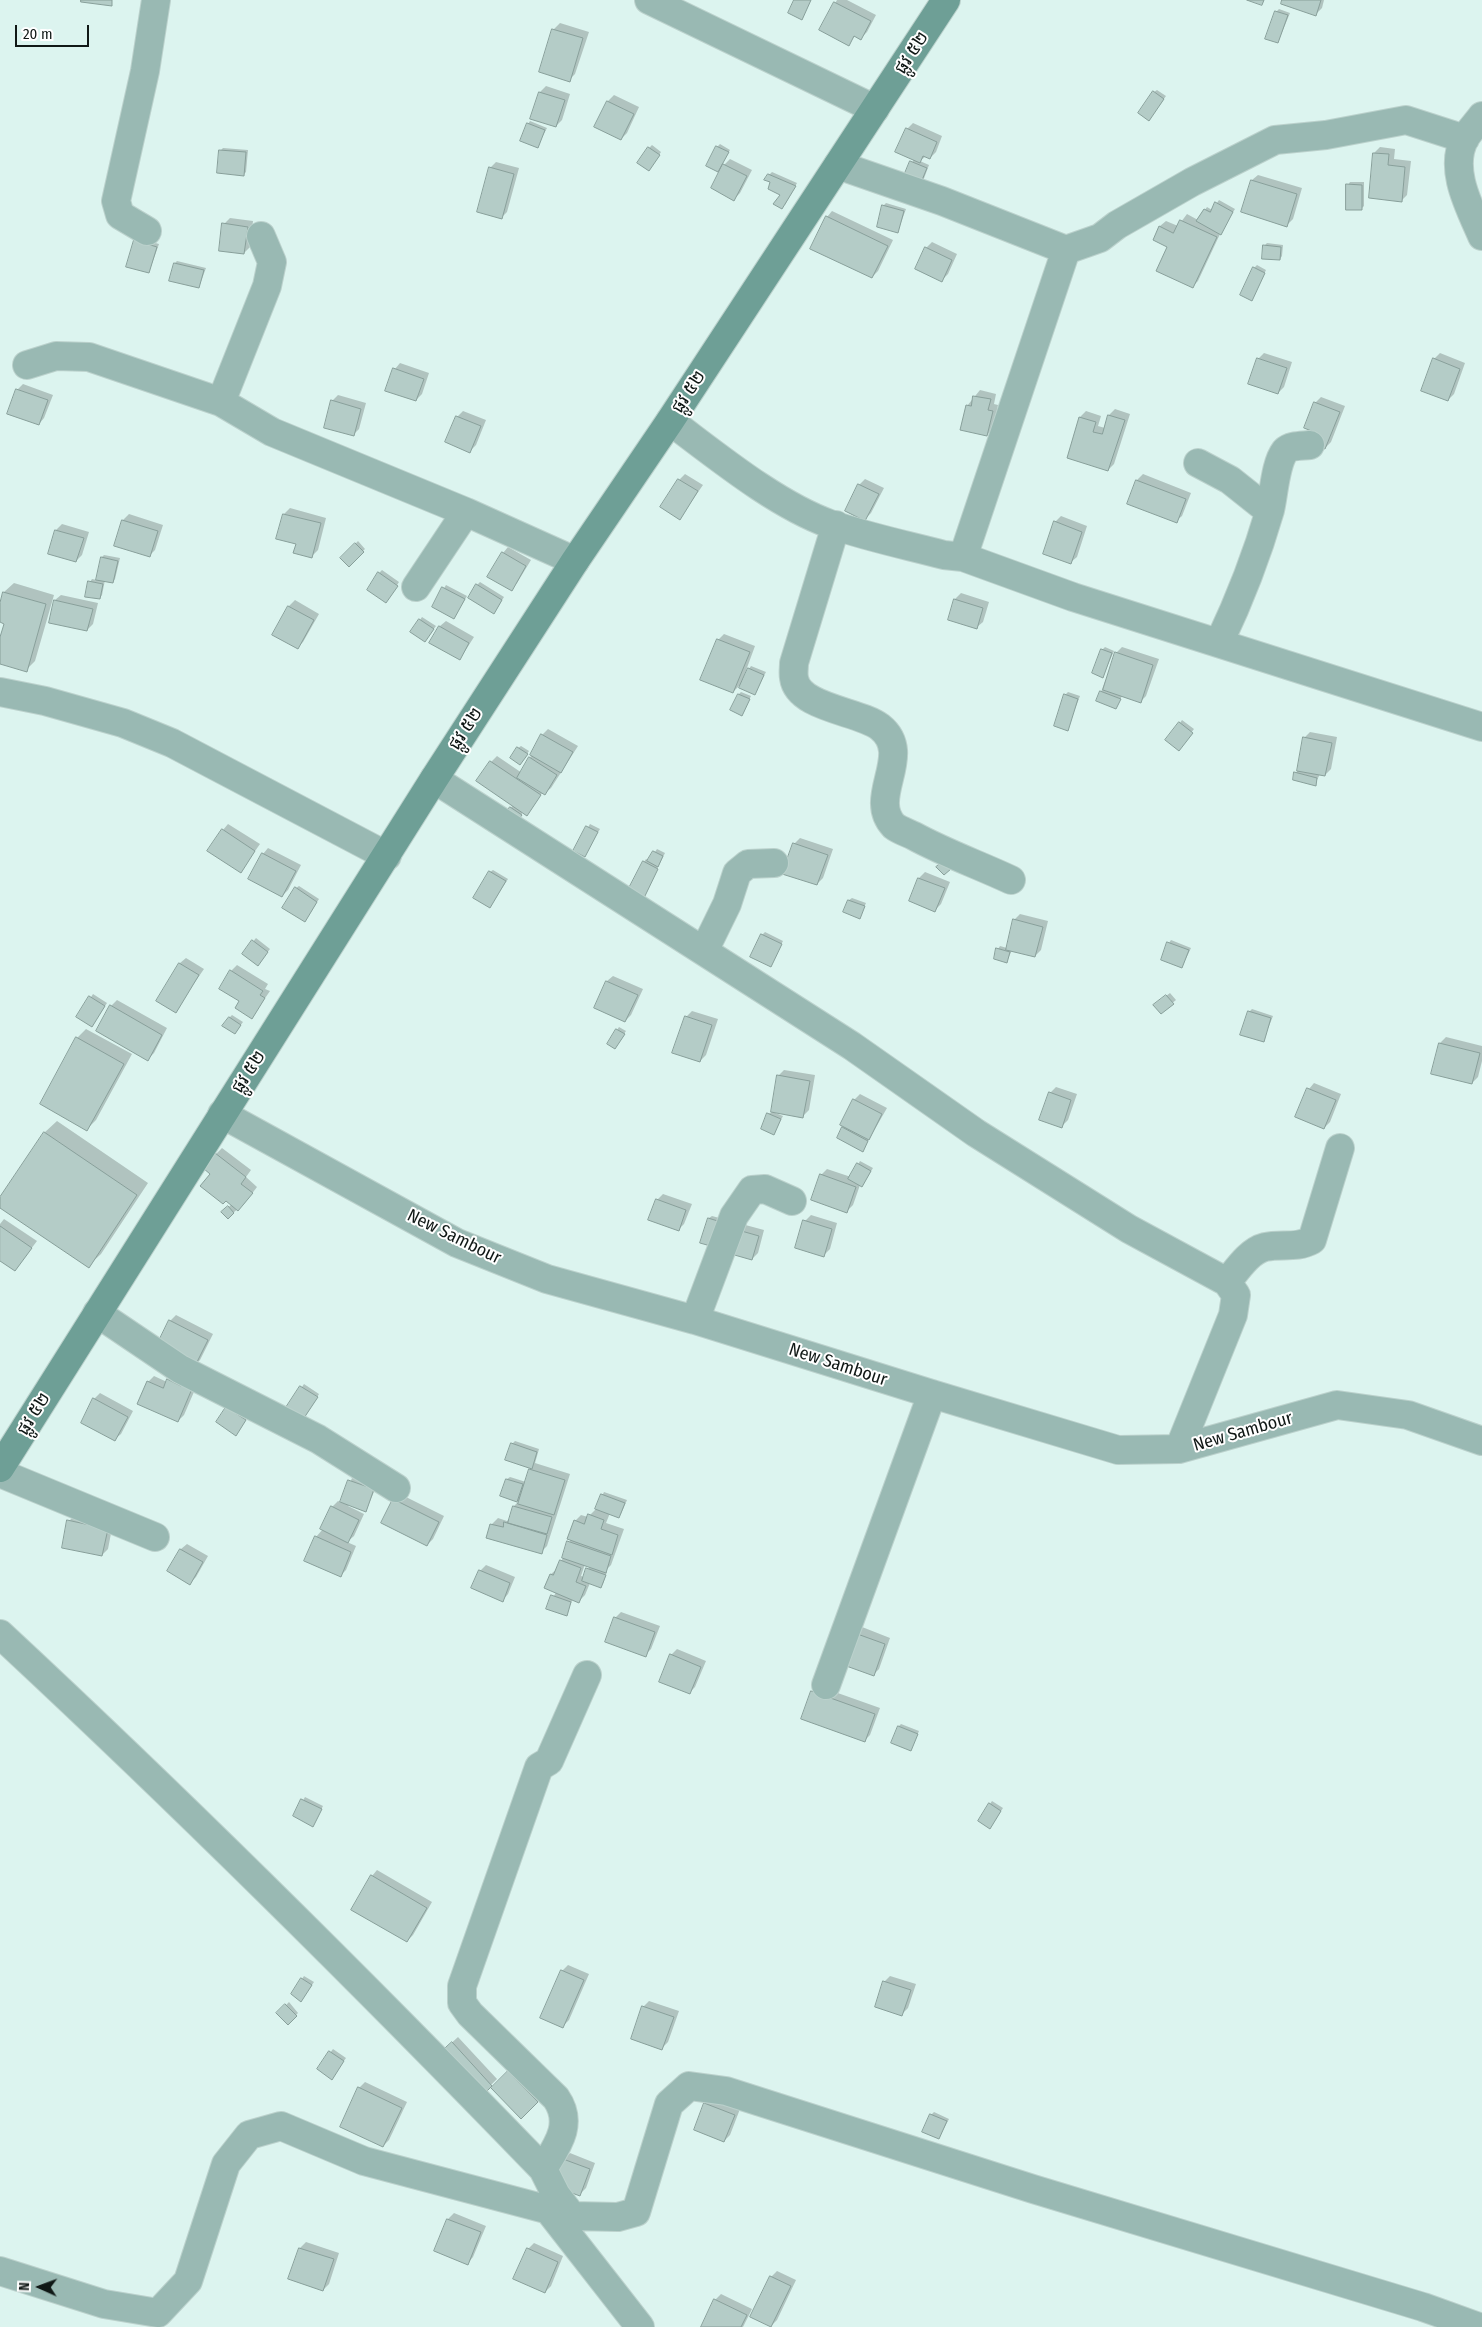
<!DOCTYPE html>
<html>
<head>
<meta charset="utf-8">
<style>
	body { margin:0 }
	#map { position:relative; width:1482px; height:2327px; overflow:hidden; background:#dcf4ef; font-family:"Fira Sans Condensed",sans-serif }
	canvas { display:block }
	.north { position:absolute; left:15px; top:2262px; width:50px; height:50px; -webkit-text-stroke:4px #fff; paint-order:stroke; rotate:272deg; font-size:14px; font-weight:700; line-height:20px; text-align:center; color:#101816 }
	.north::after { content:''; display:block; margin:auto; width:18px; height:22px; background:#101816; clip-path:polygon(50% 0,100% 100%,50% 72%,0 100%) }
	.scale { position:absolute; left:15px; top:25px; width:74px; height:22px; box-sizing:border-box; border:2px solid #101816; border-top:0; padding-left:6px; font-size:15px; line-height:18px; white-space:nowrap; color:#101816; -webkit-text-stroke:4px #fff; paint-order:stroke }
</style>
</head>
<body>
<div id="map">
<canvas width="1482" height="2327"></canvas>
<div class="north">N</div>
<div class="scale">20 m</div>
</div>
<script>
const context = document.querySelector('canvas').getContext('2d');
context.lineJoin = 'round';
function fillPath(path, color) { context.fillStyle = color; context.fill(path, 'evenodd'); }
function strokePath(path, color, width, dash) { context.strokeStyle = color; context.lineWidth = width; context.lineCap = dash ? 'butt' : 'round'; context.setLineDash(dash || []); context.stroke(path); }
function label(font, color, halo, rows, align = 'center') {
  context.font = font + ' "Fira Sans Condensed","Noto Sans Khmer",sans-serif'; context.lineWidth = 4; context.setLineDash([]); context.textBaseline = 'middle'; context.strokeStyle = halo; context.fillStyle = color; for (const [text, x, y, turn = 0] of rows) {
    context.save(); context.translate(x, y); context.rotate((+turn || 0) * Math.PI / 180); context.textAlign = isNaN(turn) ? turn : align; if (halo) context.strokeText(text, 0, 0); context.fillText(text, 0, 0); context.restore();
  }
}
fillPath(new Path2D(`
	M837 0H847L876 15 867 32 861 38 856 35 848 44 821 29Z
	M1284 0H1324L1322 8 1316 14Z
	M1279 9 1290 13 1278 42 1276 12Z
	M560 23 589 32 575 74 569 80 540 71 554 29Z
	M546 86 570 94 562 120 556 126 532 118 540 92Z
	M1157 90 1166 96 1151 117 1154 92Z
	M614 95 639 107 627 133 621 139 608 101Z
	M530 121 547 128 537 147 528 124Z
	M913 123 942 136 936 152 930 158 926 156 920 161 929 165 923 181 904 177 914 159 907 129Z
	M720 144 730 150 718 171 717 147Z
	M652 145 661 152 651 167 649 148Z
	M1380 147 1395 149 1394 159 1411 161 1407 195 1401 201 1374 153Z
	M223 148 248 150 246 172 244 174 220 151Z
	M730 159 752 170 740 193 734 199 723 166Z
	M496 162 519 168 507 212 501 218 490 168Z
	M772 172 797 183 785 205 782 194 772 181 769 175Z
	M1258 175 1302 188 1293 219 1287 225 1252 180Z
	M1350 182H1364V206L1362 208 1348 185Z
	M1219 200 1235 209 1220 234 1198 281 1192 287 1169 246 1154 240 1160 226 1166 221 1178 226 1187 214 1198 220 1207 207 1212 210Z
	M886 203 906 209 898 231 883 206Z
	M832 211 893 240 878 271 872 277 827 217Z
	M230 218 253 221 250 247 244 253 224 224Z
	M138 238 159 244 149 272 135 241Z
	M932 242 957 254 948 274 942 280 926 248Z
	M1267 243 1283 245 1282 256 1280 259 1264 246Z
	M177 261 206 268 199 287 175 263Z
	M1257 265 1266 270 1252 299 1254 268Z
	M1264 353 1292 362 1284 387 1278 393 1258 359Z
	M1440 353 1465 363 1454 394 1448 400 1434 359Z
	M400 363 429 373 422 394 416 400 387 390 395 369Z
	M23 384 53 395 44 418 39 424 17 390Z
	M980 390 996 394 994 404 998 405 993 429 987 435 967 406Z
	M338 395 366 403 359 429 353 435 332 401Z
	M1321 397 1345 406 1331 442 1325 448 1315 431V403Z
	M1115 409 1130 414 1114 464 1108 470 1068 458 1080 417 1086 411 1101 416 1098 426 1105 428 1109 415Z
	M463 411 486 420 476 445 470 451 457 417Z
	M685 474 703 485 680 518 679 480Z
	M1143 474 1191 493 1182 516 1176 521 1128 503 1137 480Z
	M865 479 884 488 871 513 865 519 859 485Z
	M290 508 326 518 318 550 312 556 297 543 284 514Z
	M129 514 163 525 155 550 149 556 115 545 123 520Z
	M1061 516 1087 526 1077 557 1071 562 1055 522Z
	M62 524 89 532 82 555 76 561 50 553 56 530Z
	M358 541 365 549 349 565 342 558Z
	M508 547 531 560 517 583 511 589 503 553Z
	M104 555 120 558 115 579 113 582 105 580 102 595 100 598 90 582 92 579 97 580 102 557Z
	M382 570 399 582 388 599 379 573Z
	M480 582 504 597 496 610 477 585Z
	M14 583 54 595 35 661 26 670 0 662V641L5 623 0 621V608L4 592Z
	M446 585 467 596 454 618 433 607Z
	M961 593 989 602 983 622 977 627 949 619 955 599Z
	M61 595 98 603 93 624 87 630 55 600Z
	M295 600 319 614 303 642 297 648 274 635 289 606Z
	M422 617 436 626 427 638 420 620Z
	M446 621 474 637 460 659 440 626Z
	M724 634 755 646 741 684 733 692 718 640Z
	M1105 647 1114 651 1103 676 1102 650Z
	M1122 647 1159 659 1146 696 1140 702 1122 696 1116 707 1101 692 1116 653Z
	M751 666 766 672 755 693 749 669Z
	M741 692 751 696 742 714 739 694Z
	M1068 692 1080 696 1067 729 1065 695Z
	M1182 720 1194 729 1181 746 1180 723Z
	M548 729 578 746 551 788 545 793 543 792 526 814 523 812 516 822 503 818 513 805 491 762 497 756 522 773 542 735Z
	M1310 732 1337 737 1331 769 1325 775 1320 774 1315 784 1296 773 1298 770 1304 738Z
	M521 746 529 751 522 761 518 748Z
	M228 824 260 844 241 871 223 830Z
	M590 824 600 829 584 856 574 851Z
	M800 838 833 849 823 878 817 884 794 844Z
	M268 848 301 865 288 890 282 896 263 854Z
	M657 849 665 853 643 897 644 862 646 859 649 861Z
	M493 870 508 879 490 907V872Z
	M925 872 950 882 941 904 935 910 911 900 919 878Z
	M299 886 319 899 307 918 296 888Z
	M852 898 866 903 859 918 849 900Z
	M1020 914 1048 921 1041 950 1035 956 1012 950 1007 961 998 949 1000 946 1007 948 1014 920Z
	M765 932 783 941 770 966 762 935Z
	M256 938 270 949 260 962 243 954Z
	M1171 940 1191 948 1182 967 1169 943Z
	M186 958 204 969 175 1011 158 1000 180 963Z
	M237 965 268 984 265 989 270 991 252 1017 241 1001 231 971Z
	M613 976 643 989 631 1015 625 1021 607 981Z
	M1170 993 1176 1000 1161 1012 1158 1002Z
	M93 994 107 1003 94 1023 78 1017Z
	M117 1000 167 1028 154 1053 148 1059 111 1006Z
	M1252 1009 1273 1016 1263 1041 1249 1012Z
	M692 1011 718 1019 706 1055 700 1061 686 1017Z
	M232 1015 243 1022 235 1033 229 1018Z
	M619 1027 626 1031 615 1047 617 1030Z
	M86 1029 132 1054 96 1120 87 1129 77 1038Z
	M1446 1037 1482 1046V1061L1478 1077 1472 1083 1433 1073 1440 1043Z
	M784 1070 815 1075 809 1110 803 1116 773 1112 783 1116 774 1133 768 1114 772 1112 778 1076Z
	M1314 1083 1341 1094 1330 1122 1324 1128 1297 1116 1309 1089Z
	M1056 1087 1077 1094 1068 1120 1062 1126 1050 1093Z
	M860 1094 887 1108 863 1150 843 1128 854 1100Z
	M57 1121 148 1183 101 1254 88 1266 0 1206V1199L44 1133Z
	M222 1148 251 1170 246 1177 257 1187 244 1204 228 1217 223 1212 232 1204 211 1173 216 1154Z
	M860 1161 873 1168 864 1183 862 1186 860 1185 853 1205 847 1211 821 1175 827 1169 851 1177Z
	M663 1194 692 1204 684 1224 678 1230 657 1200Z
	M811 1215 837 1223 830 1249 824 1255 805 1221Z
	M712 1216 723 1219 713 1245 709 1218Z
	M4 1219 37 1241 15 1270 0 1260V1224Z
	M738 1223 764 1230 758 1253 752 1259Z
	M176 1315 213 1334 200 1360 194 1366 170 1321Z
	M174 1374 200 1378 184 1415 178 1421 148 1382 154 1376 167 1382Z
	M304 1384 319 1394 305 1417 287 1409Z
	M100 1393 133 1411 121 1434 115 1439 94 1399Z
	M227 1408 248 1417 238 1431Z
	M515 1441 539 1449 535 1463 570 1474 547 1546 541 1552 488 1537 492 1524 498 1518 507 1521 511 1518 514 1506 519 1501 502 1495 507 1479 510 1477 526 1482 532 1468 512 1444Z
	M352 1478 376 1487 366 1511 349 1504 348 1506 364 1514 354 1536 347 1542 356 1546 346 1570 340 1576 316 1537 323 1529 332 1507 338 1501 342 1503Z
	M604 1492 627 1500 621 1514 619 1517 610 1513 606 1523 624 1529 611 1565 605 1571 607 1572 603 1584 600 1587 590 1583 585 1595 579 1601 573 1599 566 1614 548 1608 556 1592 545 1588 551 1574 557 1569 563 1558 571 1539 575 1521 581 1515 588 1517 596 1509ZM585 1564 590 1566 584 1577 581 1576Z
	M400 1494 444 1516 433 1539 427 1545 383 1522Z
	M75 1515 113 1523 108 1549 102 1555 69 1521Z
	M187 1544 208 1556 196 1577 190 1583 168 1571 181 1549Z
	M486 1565 515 1577 508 1594 503 1600 480 1571Z
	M621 1612 660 1626 651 1649 645 1655 615 1618Z
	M857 1625 890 1638 879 1669 873 1675 839 1662Z
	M677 1649 706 1661 695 1687 689 1693 671 1655Z
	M818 1686 880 1708 870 1735 864 1741 812 1692Z
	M901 1724 919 1731 911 1749 899 1726Z
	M305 1797 323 1806 313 1825 294 1816Z
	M992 1801 1003 1808 992 1825 990 1804Z
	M377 1870 432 1902 413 1935 407 1941 372 1876Z
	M568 1965 589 1974 569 2020 563 2026 562 1971Z
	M304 1976 314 1982 304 1997 302 1979Z
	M890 1976 916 1984 908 2008 902 2014 884 1982Z
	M649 2001 679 2011 668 2042 662 2048 643 2007Z
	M289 2002 298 2013 288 2023 278 2013Z
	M458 2037 497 2079 479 2097 445 2049Z
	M333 2049 346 2058 334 2075 318 2069Z
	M515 2066 543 2096 521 2118 493 2088Z
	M365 2082 407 2102 389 2140 383 2146 359 2088Z
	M711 2098 740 2109 730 2135 724 2141 705 2104Z
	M934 2112 949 2119 939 2138 931 2115Z
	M570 2153 595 2163 586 2188 580 2194 564 2159Z
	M454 2213 486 2226 473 2257 468 2263 436 2251 448 2219Z
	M306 2242 339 2253 329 2284 323 2290 290 2278 300 2248Z
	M534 2243 563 2256 551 2286 545 2292 528 2249Z
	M777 2271 796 2280 777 2320 771 2326V2277Z
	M721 2294 752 2309 743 2327H703L715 2300Z`), '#0003');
const building = new Path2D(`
	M81 0H112V6L81 2Z
	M794 0H811L802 20 788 13Z
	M1247 0H1264L1262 5Z
	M1282 0H1321L1316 16 1281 4Z
	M834 2 871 21 861 40 854 36 849 46 819 30Z
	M1275 11 1288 15 1278 43 1265 39Z
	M552 29 583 38 570 82 539 72Z
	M1153 91 1164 99 1149 121 1138 113Z
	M539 92 565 100 556 127 530 119Z
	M607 101 634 114 621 140 594 127Z
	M527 123 545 130 538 148 520 141Z
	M906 128 937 142 930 159 923 156 920 163 895 152Z
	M716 146 729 152 718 172 706 166Z
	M648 147 660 155 649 171 637 163Z
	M219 150 246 152 244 176 217 173Z
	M1373 153 1389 154 1388 165 1405 167 1402 202 1369 198Z
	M910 161 927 168 920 185 903 178Z
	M723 164 747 176 734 201 711 188Z
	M489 167 514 174 502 219 477 212Z
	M768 174 796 186 782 209 773 204 780 195 768 189 770 182 764 180Z
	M1251 180 1297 194 1287 227 1241 212Z
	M1346 184 1362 185V210H1346Z
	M1215 202 1233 212 1221 235 1196 221 1204 209 1210 212Z
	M882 205 904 211 898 233 877 227Z
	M826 216 888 246 872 278 810 249Z
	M1180 220 1217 237 1193 288 1156 271 1167 247 1153 240 1159 226 1173 233Z
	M222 223 248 227 244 254 219 251Z
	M134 240 157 247 149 273 126 267Z
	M1263 245 1281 247 1280 260 1262 259Z
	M925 247 952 260 942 282 915 269Z
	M174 263 204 270 199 288 169 281Z
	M1253 267 1265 273 1252 301 1240 295Z
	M1257 358 1287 368 1278 394 1248 384Z
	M1433 358 1460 369 1448 401 1421 391Z
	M393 368 424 379 416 401 385 391Z
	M16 389 48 400 39 425 7 414Z
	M973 396 991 399 988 410 993 411 987 436 960 430 966 405 971 406Z
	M331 400 361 409 354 436 324 428Z
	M1314 402 1340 412 1325 449 1309 443 1314 432 1304 428Z
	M1108 415 1125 420 1108 471 1067 458 1079 417 1096 422 1093 432 1102 434Z
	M456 416 481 426 470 453 445 442Z
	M678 479 698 491 680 520 660 507Z
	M1136 480 1186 499 1177 523 1127 504Z
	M858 484 879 494 865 521 845 511Z
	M283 514 321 523 312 558 293 553 296 544 276 539Z
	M122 520 158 531 150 557 114 546Z
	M1054 521 1082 532 1071 564 1043 554Z
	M55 530 84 538 76 562 48 554Z
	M355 543 364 552 349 567 340 558Z
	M502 552 526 566 512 591 487 577Z
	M101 557 118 561 113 583 96 580Z
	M378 572 398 586 386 603 367 590Z
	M88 581 103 584 100 599 85 597Z
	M476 584 502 600 494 614 468 598Z
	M442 587 465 599 454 619 432 607Z
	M3 592 46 604 27 672 0 664V637L4 624 0 622V603Z
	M954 599 983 608 977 629 948 620Z
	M54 600 93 609 87 631 49 623Z
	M288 606 314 620 298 649 272 635Z
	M419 619 434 629 425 642 410 632Z
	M439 626 469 643 460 660 429 643Z
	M717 639 750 652 733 693 700 680Z
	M1101 649 1112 653 1103 678 1092 673Z
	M1115 652 1153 665 1141 703 1103 690Z
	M748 668 764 675 755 695 739 688Z
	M1100 691 1121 699 1116 709 1096 701Z
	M738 694 750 699 742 716 730 710Z
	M1064 694 1078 699 1068 731 1054 726Z
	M1179 722 1193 733 1179 751 1165 740Z
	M541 734 573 752 561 773 530 755Z
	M1303 737 1332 743 1325 776 1297 771Z
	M517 747 528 754 520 765 510 758Z
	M529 757 557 775 545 795 517 778Z
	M490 761 541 795 527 816 476 781Z
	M1294 772 1317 778 1316 786 1293 780Z
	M510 807 522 815 513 827 502 818Z
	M586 826 598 832 585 857 573 851Z
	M222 829 255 851 241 873 207 851Z
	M793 843 828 855 817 885 782 874Z
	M653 851 663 856 658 867 647 861Z
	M262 853 296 871 282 897 248 879Z
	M643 861 658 869 644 898 628 890Z
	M944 861 951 869 944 875 936 867Z
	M489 871 506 881 490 908 473 898Z
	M918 878 945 888 935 912 909 901Z
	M295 887 317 902 305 922 282 908Z
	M848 900 865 906 860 919 843 912Z
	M1013 919 1043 927 1035 957 1006 950Z
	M761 934 782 944 771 967 750 957Z
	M252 940 268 952 258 966 242 954Z
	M1167 942 1189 950 1182 968 1161 960Z
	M996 948 1010 952 1007 963 994 959Z
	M179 963 199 975 176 1013 156 1001Z
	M230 970 263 991 260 995 265 998 252 1019 235 1008 239 1001 219 989Z
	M606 981 638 995 625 1022 594 1008Z
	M1166 995 1174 1004 1161 1014 1153 1005Z
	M89 996 105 1006 92 1027 76 1017Z
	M110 1005 162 1035 148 1061 96 1031Z
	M1248 1011 1271 1018 1264 1042 1240 1035Z
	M685 1016 712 1025 700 1062 672 1053Z
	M229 1017 241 1025 235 1034 222 1026Z
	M616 1029 625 1034 615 1049 607 1044Z
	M76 1037 124 1064 87 1131 40 1104Z
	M1439 1043 1480 1053 1472 1084 1431 1074Z
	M777 1075 810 1081 803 1118 771 1112Z
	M1307 1088 1336 1100 1324 1129 1295 1117Z
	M1049 1092 1071 1100 1062 1128 1039 1120Z
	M853 1099 882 1114 869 1140 840 1125Z
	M767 1113 781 1119 774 1135 761 1129Z
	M842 1127 868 1141 863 1152 837 1138Z
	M44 1132 137 1195 89 1268 0 1208V1197Z
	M215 1153 246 1177 241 1184 253 1193 238 1211 226 1201 223 1204 200 1186 210 1174 203 1168Z
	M857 1163 871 1171 862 1187 848 1179Z
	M820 1174 856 1187 847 1213 811 1200Z
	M656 1199 686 1210 679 1231 648 1220Z
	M228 1206 234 1213 228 1219 221 1212Z
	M708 1218 721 1222 714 1247 700 1243Z
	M803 1220 832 1229 824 1257 795 1248Z
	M0 1226 32 1248 15 1271 0 1261Z
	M731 1228 759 1236 752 1260 724 1252Z
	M169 1320 208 1340 194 1368 155 1349Z
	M167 1379 181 1386 183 1380 194 1384 178 1422 137 1404 147 1381 163 1388Z
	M300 1386 318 1397 302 1421 285 1409Z
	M93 1398 128 1417 115 1441 81 1423Z
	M226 1407 246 1420 236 1436 216 1422Z
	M511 1443 537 1452 532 1469 505 1460Z
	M529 1469 565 1480 554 1515 518 1504Z
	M506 1479 523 1484 517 1502 500 1496Z
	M348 1480 374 1489 366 1512 340 1502Z
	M601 1494 625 1503 619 1518 595 1509Z
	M393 1499 439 1522 427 1546 381 1523Z
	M331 1506 359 1520 348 1543 320 1529Z
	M513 1506 552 1517 547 1534 508 1523Z
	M588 1514 604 1520 601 1529 618 1535 612 1555 567 1539 574 1520 584 1524Z
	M67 1520 108 1529 102 1556 62 1548Z
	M504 1522 547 1535 542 1554 486 1538 490 1524 503 1527Z
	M315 1536 351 1552 341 1577 304 1561Z
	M567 1541 611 1556 606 1573 562 1558Z
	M180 1549 203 1562 190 1585 167 1571Z
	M560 1560 581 1568 576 1582 586 1586 579 1603 544 1588 550 1574 553 1575Z
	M586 1568 606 1575 601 1588 582 1581Z
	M479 1570 510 1583 503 1602 471 1588Z
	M551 1595 571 1602 567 1616 546 1609Z
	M614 1617 655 1632 646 1657 605 1642Z
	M849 1631 885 1644 874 1676 838 1663Z
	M670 1654 701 1667 690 1694 659 1682Z
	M811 1691 875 1714 865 1742 801 1719Z
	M898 1726 918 1734 911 1751 891 1743Z
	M301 1799 322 1809 313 1827 293 1816Z
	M989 1803 1001 1811 990 1829 978 1821Z
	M371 1875 427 1908 407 1942 351 1910Z
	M561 1970 584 1980 563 2028 540 2018Z
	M301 1978 312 1985 301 2002 291 1994Z
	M883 1981 911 1990 902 2016 875 2007Z
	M285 2004 297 2016 288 2025 276 2013Z
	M642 2006 674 2017 662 2050 631 2039Z
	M452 2042 492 2086 479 2099 438 2055Z
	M329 2051 344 2061 332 2080 317 2069Z
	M508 2071 538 2102 521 2119 491 2088Z
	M358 2087 402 2108 383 2147 340 2127Z
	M704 2103 735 2115 724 2142 694 2130Z
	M930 2114 947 2121 939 2139 922 2132Z
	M563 2159 590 2169 580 2196 553 2186Z
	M447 2219 481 2232 468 2265 434 2251Z
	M299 2248 334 2259 323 2291 288 2279Z
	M527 2248 558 2262 545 2293 513 2279Z
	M770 2276 791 2286 771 2327 750 2317Z
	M714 2299 747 2315 741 2327H701Z`);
fillPath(building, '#b4ccc7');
strokePath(building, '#889f9a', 1);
const street = new Path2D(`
	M649 0 875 109
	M1482 116C1477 123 1470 130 1465 138 1448 169 1470 208 1482 236
	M838 165 942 201 1066 250 1100 238 1117 225 1192 182 1275 140 1326 135 1406 120 1465 139
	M147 231 120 215 116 201 145 71 156 0
	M27 365 56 356 89 357 221 402 272 432 466 512 575 561
	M221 402 267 286 272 262 261 236
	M670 421C717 456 775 504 830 524 867 537 906 545 944 555L963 557 1073 597 1482 727
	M1198 463 1230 480 1269 511
	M836 525 794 663C794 668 793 673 794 678 798 708 859 711 880 727 915 755 866 797 894 826 899 830 908 833 914 836 945 853 979 865 1011 880
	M963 557 1066 250
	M416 587 466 512
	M1219 643C1239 601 1257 555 1270 510 1274 494 1275 464 1285 451 1291 445 1302 446 1310 445
	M0 692 45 701 123 723 172 743 387 856
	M434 779 852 1046 976 1133 1129 1229 1227 1282 1236 1295 1233 1315 1179 1449
	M704 951 727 904 737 873 748 864 774 863
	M222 1114 457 1243 547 1279 695 1320 932 1394 1118 1450 1179 1449 1337 1405 1408 1415 1482 1441
	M1227 1282C1237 1270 1249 1251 1265 1247 1281 1243 1296 1249 1312 1240L1340 1148
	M97 1313 180 1369 318 1439 396 1488
	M695 1320 734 1216 752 1190 765 1189 792 1201
	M0 1473 155 1537
	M0 1634C186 1807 366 1986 543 2169L556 2195 572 2216
	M826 1685 932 1394
	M543 2169C557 2146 574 2124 556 2098L470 2014 462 2003V1986L539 1767 549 1761 587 1675
	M547 2208 640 2327
	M0 2271 104 2304 158 2313 188 2281 226 2164 249 2135 281 2126 364 2161 572 2216 618 2217 636 2212 669 2104 689 2086 726 2091 1033 2189 1423 2307 1479 2327`);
const secondary = new Path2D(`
	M0 1468 434 779 575 561 670 421 946 0`);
strokePath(street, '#bbd1cc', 30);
strokePath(secondary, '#bbd1cc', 30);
strokePath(street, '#99b9b3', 28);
strokePath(secondary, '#6e9f96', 28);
label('18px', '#101816', '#fff', [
	["ផ្លូវ ៥២",912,53,-57],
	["ផ្លូវ ៥២",689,392,-57],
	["ផ្លូវ ៥២",466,729,-57],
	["ផ្លូវ ៥២",249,1072,-57],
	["New Sambour",454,1237,26],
	["New Sambour",838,1365,18],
	["ផ្លូវ ៥២",34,1414,-58],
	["New Sambour",1243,1432,-16]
]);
</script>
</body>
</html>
